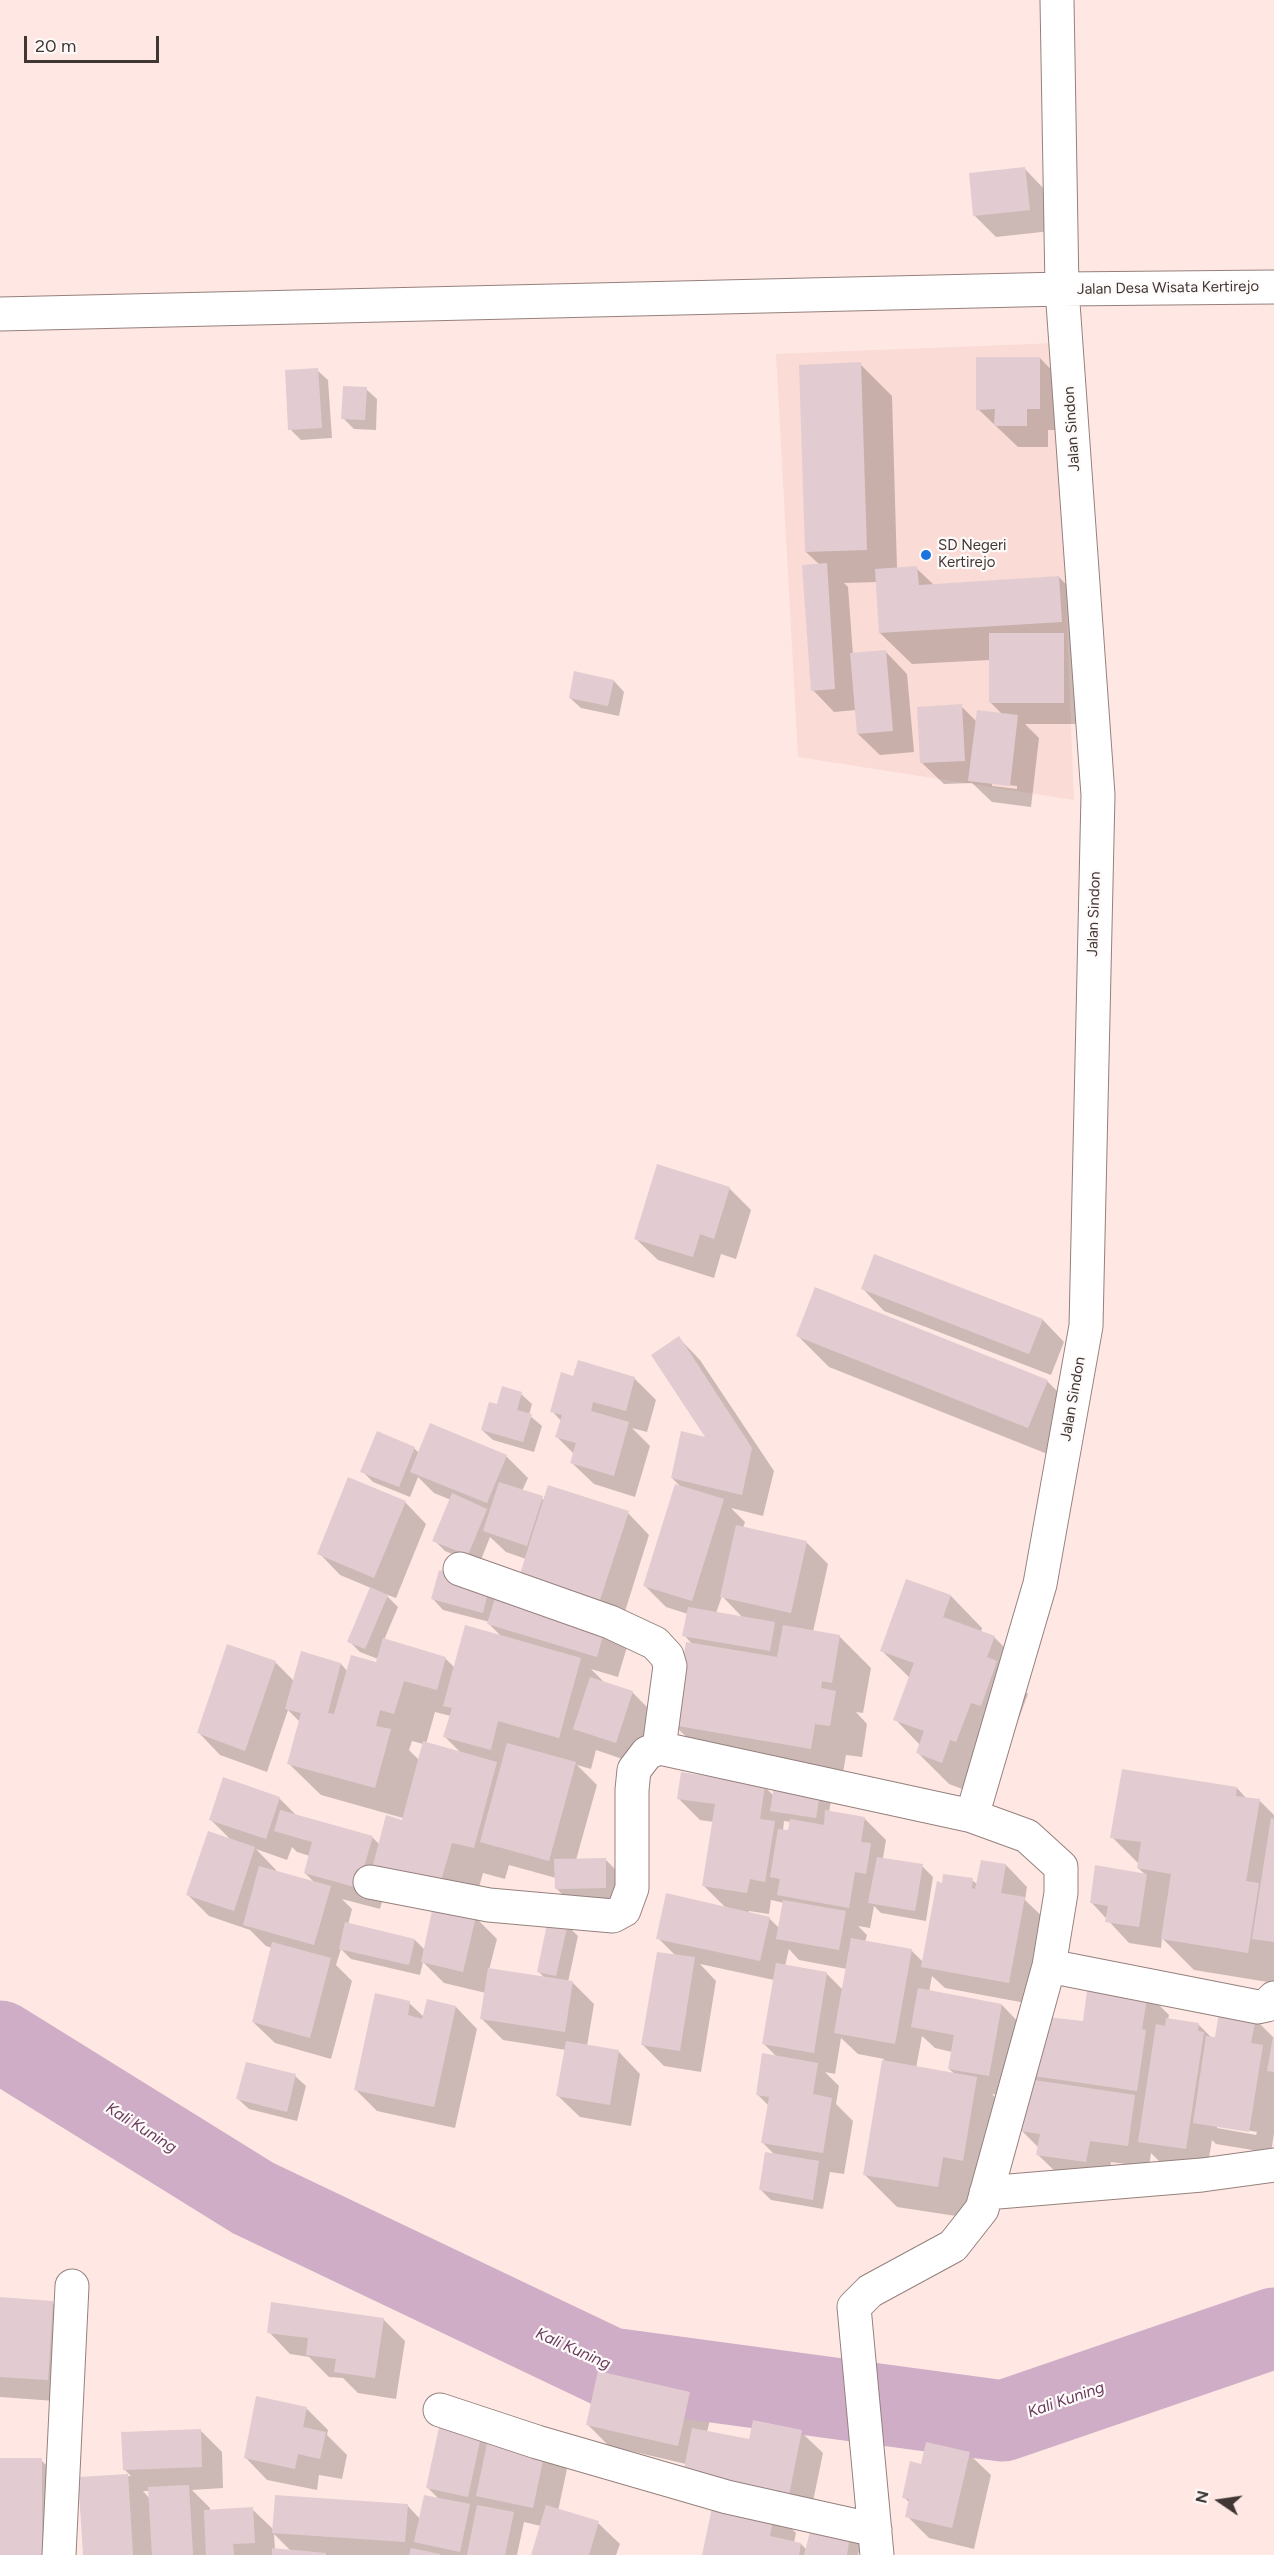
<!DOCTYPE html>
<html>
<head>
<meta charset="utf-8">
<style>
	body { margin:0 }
	#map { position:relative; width:1274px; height:2555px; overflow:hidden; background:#ffe8e3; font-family:Figtree,sans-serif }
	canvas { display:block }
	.north { position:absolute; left:1190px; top:2471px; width:60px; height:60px; -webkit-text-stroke:4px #fefaf9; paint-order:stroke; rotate:283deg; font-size:16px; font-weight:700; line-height:24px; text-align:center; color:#403735 }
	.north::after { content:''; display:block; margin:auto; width:21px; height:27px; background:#403735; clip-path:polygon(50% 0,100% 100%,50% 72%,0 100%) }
	.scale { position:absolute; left:24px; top:36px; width:135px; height:27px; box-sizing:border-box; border:3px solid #403735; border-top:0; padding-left:8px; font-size:18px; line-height:21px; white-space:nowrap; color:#403735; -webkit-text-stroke:4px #fefaf9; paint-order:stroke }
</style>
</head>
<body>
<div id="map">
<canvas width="1274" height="2555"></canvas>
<div class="north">N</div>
<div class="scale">20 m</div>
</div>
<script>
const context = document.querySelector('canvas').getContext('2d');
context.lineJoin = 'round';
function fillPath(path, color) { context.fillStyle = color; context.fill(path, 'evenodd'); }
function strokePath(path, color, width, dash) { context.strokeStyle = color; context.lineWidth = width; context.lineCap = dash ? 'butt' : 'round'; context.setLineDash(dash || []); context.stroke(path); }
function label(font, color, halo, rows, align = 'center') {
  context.font = font + ' Figtree,sans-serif'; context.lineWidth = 4.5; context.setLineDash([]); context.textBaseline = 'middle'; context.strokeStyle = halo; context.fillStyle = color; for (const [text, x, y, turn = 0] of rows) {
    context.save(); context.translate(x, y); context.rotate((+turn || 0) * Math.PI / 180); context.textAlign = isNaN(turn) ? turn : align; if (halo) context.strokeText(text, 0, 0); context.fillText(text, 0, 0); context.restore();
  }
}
fillPath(new Path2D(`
	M1056 343 1074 800 798 757 776 354Z`), '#fadbd5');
fillPath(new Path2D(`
	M1025 169 1046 191 1051 231 996 237 974 215Z
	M1040 358 1061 380 1062 430H1048V447H1018L978 409Z
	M860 364 892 396 897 569 916 568 934 585 1059 577 1090 609 1085 724H1025L1039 738 1031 807 992 802 972 783 944 784 922 763 961 706 977 722 1003 715 990 702V660L912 664 880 633 877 582 844 583 848 587 853 655 886 652 907 674 914 752 880 755 858 734 856 710 834 712 813 690 820 565 806 552ZM992 783 1017 786V789L992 786Z
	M317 370 328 380 332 438 301 440 290 429Z
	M366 389 377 399 376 430 354 429 343 418Z
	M614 681 624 692 619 716 581 708 570 698Z
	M729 1188 751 1210 736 1259 721 1254 714 1278 658 1260 636 1239Z
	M875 1255 1043 1320 1064 1342 1051 1375 884 1311 863 1289Z
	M798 1336 1047 1381 1079 1413 1060 1459 829 1367Z
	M679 1338 700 1360 774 1471 763 1516 731 1508 745 1522 743 1528 807 1543 828 1564 813 1632 839 1636 871 1668 863 1713 856 1712 867 1724 862 1757 846 1755 842 1779 706 1756 674 1725 693 1645 684 1635 688 1614 666 1607 644 1585 682 1488 672 1478 709 1439ZM722 1596 743 1618 716 1613Z
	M574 1378H634L656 1400 647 1432 632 1428 650 1446 635 1497 594 1484 572 1463 574 1454 557 1437 562 1422 552 1411Z
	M521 1394 532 1404 529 1415 542 1426 534 1452 493 1440 482 1430 498 1406Z
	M414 1448 419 1453 506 1456 528 1478 522 1491 545 1500 628 1513 649 1535 622 1621 544 1595 526 1559 506 1552 490 1537 479 1565 445 1551 434 1540 451 1500 434 1493 418 1477 410 1497 373 1482 362 1471Z
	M405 1502 426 1524 396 1598 385 1594 398 1607 384 1640 445 1658 455 1668 502 1637 489 1624 490 1622 443 1610 433 1599 490 1585 627 1647 618 1677 591 1669 605 1683 632 1692 654 1714 637 1764 596 1750 591 1769 577 1765 597 1785 576 1860 605 1859 616 1870 617 1898 567 1899 557 1889 556 1878 509 1865 505 1879 483 1873 471 1916 475 1917 497 1939 489 1970 545 1978 538 1971 567 1925 578 1936 568 1982H572L594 2004 587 2046 619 2052 640 2074 631 2126 580 2117 558 2096 566 2050 503 2040 482 2019 486 1993 444 1983 423 1962 420 1975 351 1959 341 1949 336 1965 352 1981 331 2059 275 2043 253 2022 272 1948 266 1946 250 1930 209 1916 187 1894 231 1840 211 1820 279 1798 297 1816 372 1837 380 1845 403 1821V1818L321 1795 289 1764 300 1722 288 1710 267 1772 220 1755 199 1733 275 1662 294 1681 341 1664 348 1672 377 1664 378 1659 360 1652 349 1641 371 1588 340 1575 319 1553ZM435 1712 451 1716 445 1737 462 1754 426 1744ZM412 1741 423 1744 419 1760 409 1750ZM292 1847 297 1852 310 1856 305 1873 315 1883 276 1872V1870L256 1849 287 1860ZM388 1879 435 1908 425 1950 415 1940 348 1925 352 1909 342 1899 380 1909Z
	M907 1581 951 1596 982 1628 981 1632 994 1637 1026 1669 1019 1686 1028 1694 1012 1737 1003 1733 973 1793 949 1784 918 1753 920 1745 895 1719 910 1678 882 1651Z
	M765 1787 774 1796 831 1801 829 1812 864 1818 886 1840 883 1858 886 1860 922 1866 933 1877 926 1921 881 1913 874 1906 870 1928 858 1926 867 1935 865 1942 911 1950 924 1963 943 1884 972 1880 978 1885 1006 1865 1027 1887 1025 1900 1046 1920 1031 2004 945 1988 932 1976 929 1992 1002 2005 1023 2027 1011 2097 992 2094 1008 2110 969 2218 897 2207 865 2175 884 2059 858 2054 841 2038 835 2074 825 2072 839 2086 836 2104 853 2121 844 2174 830 2172 823 2209 771 2200 761 2190 775 2155 763 2143 769 2106 757 2094 777 2057 763 2043 774 1980 700 1964 716 1981 701 2072 664 2066 642 2044 676 1956 658 1938 727 1909 703 1885 714 1822 700 1820 678 1798ZM784 1821 791 1822 789 1832 783 1831ZM771 1900 784 1903 779 1928 769 1918 748 1913 749 1911 769 1914ZM789 1949 799 1960 847 1969 843 1990 826 1973 785 1966ZM922 2036 935 2048 952 2052 949 2069 955 2074 916 2068Z
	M1237 1788 1247 1799 1259 1800 1274 1815V1983L1194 1970 1162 1938 1161 1948 1129 1943 1091 1902 1146 1875 1138 1868 1139 1864 1112 1837Z
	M1147 1993 1169 2015 1168 2019 1198 2024 1212 2038 1255 2019 1274 2038V2133L1271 2153 1216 2144 1212 2140 1207 2170 1161 2163 1151 2153 1149 2167 1111 2162 1108 2183 1060 2176 1038 2155 1039 2148 1021 2130 1037 2082 1029 2074 1084 2023ZM1217 2125 1257 2132 1256 2135 1217 2128Z
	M409 2003 424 2017 456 2007 477 2029 455 2128 377 2111 355 2089Z
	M295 2076 306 2086 297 2121 249 2109 238 2099Z
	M0 2299 52 2302 74 2324 69 2402 0 2397Z
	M383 2319 405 2341 396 2399 358 2393 343 2378 329 2377 309 2357 290 2354 269 2332Z
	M690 2394 711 2415 707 2432 750 2441 801 2432 823 2453 810 2516 771 2508 796 2533 794 2543 801 2544 807 2550 814 2522 861 2541 858 2555H703L716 2498 686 2464 609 2446 587 2424Z
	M306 2408 328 2430 327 2435 347 2455 342 2479 319 2475 317 2490 267 2480 246 2458Z
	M442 2420 545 2447 567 2469 558 2511 598 2523 620 2544 616 2555H533L541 2526 524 2522 517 2555H85L80 2479 131 2476 124 2469 200 2430 222 2452 223 2488 192 2490 210 2508V2511L252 2509 274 2530 407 2505 420 2519 439 2499 428 2488ZM143 2491H150V2499ZM274 2534 292 2552 275 2550Z
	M969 2454 991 2475 974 2549 929 2538 907 2516 910 2503 904 2497 922 2466Z
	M0 2460H41L63 2482V2555H0Z`), '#0003');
strokePath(new Path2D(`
	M0 2041 253 2198 610 2368 1003 2421 1274 2328`), '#cfadc6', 81);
fillPath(new Path2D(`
	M1025 167 1030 210 973 216 969 173Z
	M976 357H1040V409H1027V426H994L995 409 976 410Z
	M861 362 867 550 805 552 799 365Z
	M318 368 322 428 288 430 285 370Z
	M343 386 367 387 365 420 341 419Z
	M827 563 835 689 811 691 802 565Z
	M917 566 919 585 1059 576 1062 622 879 633 875 569Z
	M989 633H1064V703H989Z
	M886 650 893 731 857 734 850 653Z
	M574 671 614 680 608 706 569 698Z
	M962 704 965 761 920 763 917 707Z
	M977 710 1018 715 1010 786 968 781Z
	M657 1164 730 1187 714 1239 700 1234 693 1257 634 1239Z
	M874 1254 1043 1319 1029 1354 861 1289Z
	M815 1287 1048 1380 1028 1428 796 1336Z
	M679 1336 752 1448 742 1495 671 1478 681 1431 705 1437 651 1355Z
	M578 1360 635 1377 626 1411 593 1402 591 1411 629 1422 614 1476 570 1463 576 1443 555 1437 562 1415 550 1412 561 1372 573 1376Z
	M502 1386 522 1392 517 1410 532 1414 523 1442 481 1430 489 1402 497 1404Z
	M430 1423 507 1455 487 1503 410 1472Z
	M377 1431 415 1447 399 1487 360 1472Z
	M348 1477 406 1501 374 1578 317 1554Z
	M499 1482 543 1496 527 1546 483 1531Z
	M675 1484 724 1499 692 1601 643 1586Z
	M548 1485 629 1511 600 1600 520 1574Z
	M452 1493 487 1509 468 1555 432 1541Z
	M736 1525 807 1541 791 1613 720 1597Z
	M439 1570 490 1584 483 1613 431 1599Z
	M906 1579 951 1595 943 1617 995 1636 987 1657 997 1661 981 1706 971 1703 956 1742 950 1740 942 1763 916 1753 924 1731 893 1720 914 1663 880 1651Z
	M370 1587 388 1595 365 1649 347 1642Z
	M497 1592 606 1624 597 1657 487 1624Z
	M688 1607 775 1622 770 1651 682 1636Z
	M465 1625 581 1658 559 1738 498 1721 491 1750 443 1737 452 1708 443 1706Z
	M783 1625 840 1635 832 1683 822 1681 821 1688 836 1691 830 1726 815 1724 811 1749 672 1725 686 1642 777 1657Z
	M383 1638 446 1657 437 1690 404 1681 394 1714 380 1710 376 1726 391 1729 375 1788 287 1764 301 1713 285 1709 301 1651 341 1663 328 1713 334 1714 351 1655 376 1662Z
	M227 1644 276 1661 245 1751 197 1733Z
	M590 1677 633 1691 616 1743 573 1729Z
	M423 1741 497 1762 474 1848 452 1843 440 1884 373 1865 386 1815 402 1820Z
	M507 1743 576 1762 549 1861 480 1842Z
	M1122 1769 1237 1787 1236 1796 1260 1799 1246 1881 1259 1883 1248 1953 1161 1939 1171 1874 1137 1868 1141 1842 1110 1838Z
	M681 1772 765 1785 760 1819 775 1821 765 1882 750 1879 747 1893 702 1886 715 1804 677 1799Z
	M223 1777 280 1797 266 1839 209 1820Z
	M775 1781 821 1788 816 1818 770 1811Z
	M280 1810 373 1836 358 1888 304 1873 312 1842 274 1831Z
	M825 1810 865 1817 861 1842 871 1843 866 1874 855 1872 849 1908 777 1895 780 1879 770 1877 778 1829 788 1830 790 1819 824 1825Z
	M1271 1818 1274 1819V1942L1252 1939Z
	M208 1831 255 1847 234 1911 186 1895Z
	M877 1857 923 1864 915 1911 868 1903Z
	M606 1858V1888L555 1889 554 1859Z
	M981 1860 1006 1864 1001 1893 1025 1897 1009 1983 921 1967 937 1881 942 1883 943 1874 973 1878 972 1888 975 1889Z
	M1095 1865 1147 1874 1139 1927 1105 1922 1108 1906 1090 1903Z
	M259 1866 331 1886 314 1945 243 1925Z
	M666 1893 770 1917 760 1961 656 1939Z
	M783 1900 846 1911 839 1950 776 1939Z
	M433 1906 476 1916 463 1972 421 1962Z
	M548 1919 568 1923 556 1976 537 1972Z
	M345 1922 415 1939 409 1965 339 1949Z
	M851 1938 912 1949 895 2044 834 2033Z
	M272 1942 331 1958 310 2038 252 2022Z
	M657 1952 695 1957 680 2051 641 2045Z
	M776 1963 827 1972 814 2053 762 2044Z
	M488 1968 573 1981 565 2032 480 2019Z
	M1088 1983 1148 1992 1142 2029 1146 2030 1137 2091 1027 2075 1038 2016 1083 2021Z
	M918 1988 1002 2004 989 2076 948 2069 954 2035 911 2027Z
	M375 1993 410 2001 408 2015 422 2019 427 1999 456 2006 434 2107 354 2090Z
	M1219 2012 1256 2018 1251 2043 1263 2045 1249 2132 1193 2123 1206 2036 1215 2037Z
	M1166 2018 1199 2023 1198 2031 1204 2032 1186 2149 1138 2142 1156 2024 1165 2026Z
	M1273 2037H1274V2072L1267 2071Z
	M566 2041 619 2050 610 2105 556 2096Z
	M762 2053 818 2063 813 2094 832 2098 823 2153 761 2143 769 2097 756 2095Z
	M882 2060 977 2077 963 2161 943 2157 938 2187 863 2175Z
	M246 2062 296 2074 287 2112 236 2099Z
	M1027 2079 1135 2095 1128 2146 1090 2141 1086 2162 1036 2155 1040 2134 1020 2131Z
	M765 2152 819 2161 813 2200 759 2190Z
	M0 2297 53 2301 48 2380 0 2377Z
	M271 2302 384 2318 375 2378 334 2372 336 2359 306 2355 308 2338 267 2333Z
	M598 2371 690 2392 678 2446 586 2425Z
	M256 2396 307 2407 303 2427 326 2432 320 2459 298 2454 295 2469 244 2458Z
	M441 2418 483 2427 468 2497 426 2488Z
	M753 2420 802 2430 789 2495 683 2474 692 2428 749 2439Z
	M201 2429 202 2467 123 2470 121 2432Z
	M489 2434 546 2446 533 2508 476 2496Z
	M926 2442 970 2452 952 2528 905 2517 909 2499 902 2498 910 2461 921 2464Z
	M0 2458H42V2555H0Z
	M128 2474 133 2555H83L78 2477Z
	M189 2485 193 2555H152L148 2487Z
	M275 2495 408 2504 405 2542 272 2533Z
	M424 2495 470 2504 460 2552 414 2542Z
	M714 2498 775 2510 770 2536 801 2543 799 2555H702Z
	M477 2505 514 2512 505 2555H467Z
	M546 2505 599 2521 589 2555H531Z
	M253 2507 255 2543 233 2544 234 2555H206L204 2510Z
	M813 2520 851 2528 847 2555H804Z
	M272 2548 326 2553V2555H272Z
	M411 2548 440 2554V2555H409Z`), '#e3ccd1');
const minor = new Path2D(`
	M0 314 1062 289 1274 287
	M460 1569 610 1622 655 1643 667 1656 670 1666 659 1748
	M972 1816 1040 1584 1086 1326 1098 795 1062 289 1057 0
	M370 1882 489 1905 613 1916 624 1910 632 1888V1790L634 1770 647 1753 659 1748 972 1816 1027 1836 1061 1867V1893L1049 1966 982 2209 953 2246 870 2291 854 2307 877 2555
	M1049 1966 1258 2007 1267 2005 1274 1998
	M986 2193 1202 2175 1274 2165
	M440 2410 537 2442 727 2497 875 2530
	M59 2555 72 2286`);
strokePath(minor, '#95807d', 35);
strokePath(minor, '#fff', 33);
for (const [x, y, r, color] of [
	[926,555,6,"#1b74dd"]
]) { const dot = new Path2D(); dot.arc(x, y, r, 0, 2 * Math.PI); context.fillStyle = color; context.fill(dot); strokePath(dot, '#fefaf9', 2); }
label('15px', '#403735', '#fefaf9', [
	["Jalan Desa Wisata Kertirejo",1168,288,-1],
	["Jalan Sindon",1072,429,-94],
	["Jalan Sindon",1094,914,-88],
	["Jalan Sindon",1073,1399,-80]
]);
label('15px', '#403735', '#fefaf9', [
	["SD Negeri",938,546],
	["Kertirejo",938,563]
], 'left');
label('italic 16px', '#683b5d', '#fefaf9', [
	["Kali Kuning",141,2128,32],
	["Kali Kuning",573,2349,24],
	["Kali Kuning",1066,2400,-19]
]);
</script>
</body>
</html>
